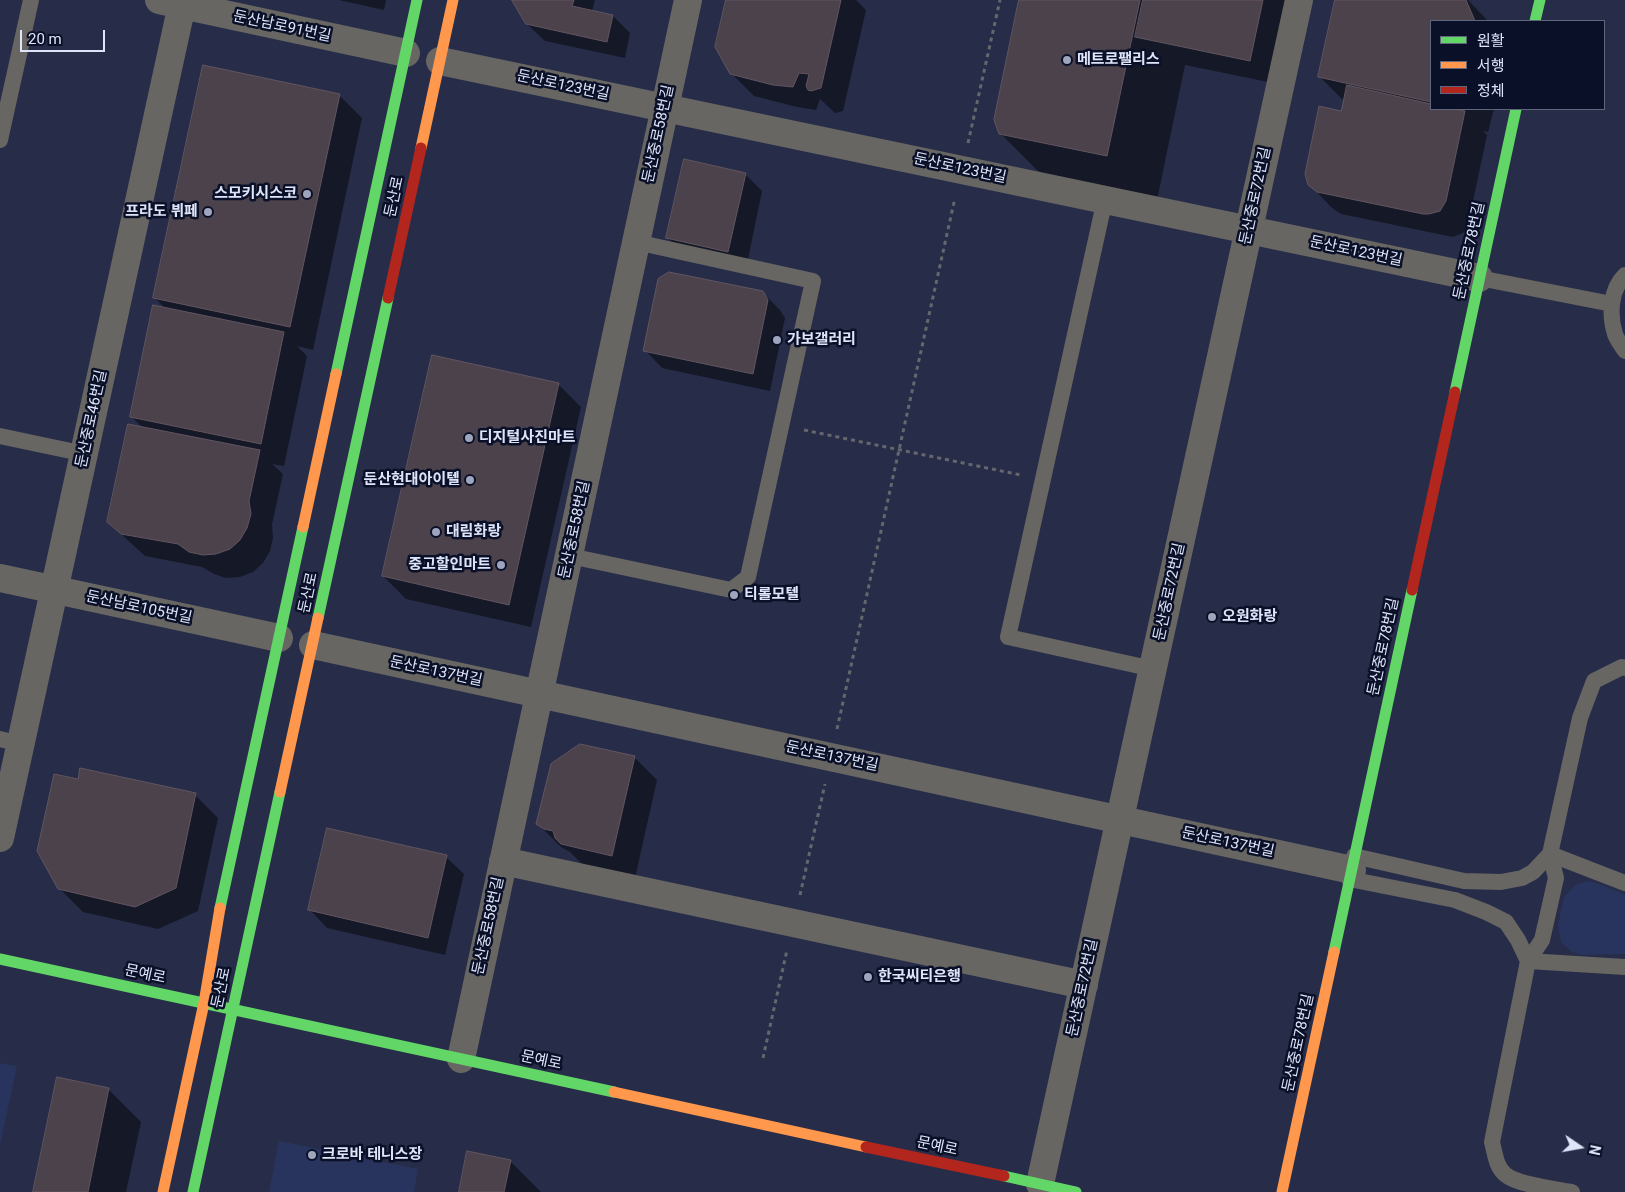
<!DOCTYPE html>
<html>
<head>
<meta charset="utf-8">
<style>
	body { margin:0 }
	#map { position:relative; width:1625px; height:1192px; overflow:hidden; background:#272d49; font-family:Roboto,"Noto Sans KR",sans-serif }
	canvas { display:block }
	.legend { position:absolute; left:1430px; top:20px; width:175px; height:90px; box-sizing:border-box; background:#0a1027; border:1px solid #5f657b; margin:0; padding:6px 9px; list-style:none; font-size:15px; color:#dee5fa }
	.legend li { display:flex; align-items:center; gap:10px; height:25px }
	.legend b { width:25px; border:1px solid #5f657b }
	.north { position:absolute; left:1555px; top:1122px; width:50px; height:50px; -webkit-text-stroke:4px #0a1027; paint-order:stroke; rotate:102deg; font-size:14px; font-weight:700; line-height:20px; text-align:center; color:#dee5fa }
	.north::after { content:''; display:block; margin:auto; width:18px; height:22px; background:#dee5fa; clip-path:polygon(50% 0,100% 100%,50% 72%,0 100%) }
	.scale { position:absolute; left:20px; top:30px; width:85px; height:22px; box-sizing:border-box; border:2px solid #dee5fa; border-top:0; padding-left:6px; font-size:15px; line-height:18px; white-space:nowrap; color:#dee5fa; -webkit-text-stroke:4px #0a1027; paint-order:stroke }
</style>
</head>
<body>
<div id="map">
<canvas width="1625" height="1192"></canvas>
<ul class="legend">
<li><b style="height:6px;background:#63d668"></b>원활</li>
<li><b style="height:6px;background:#ff974d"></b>서행</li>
<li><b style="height:6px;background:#b3261e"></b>정체</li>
</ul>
<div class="north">N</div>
<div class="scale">20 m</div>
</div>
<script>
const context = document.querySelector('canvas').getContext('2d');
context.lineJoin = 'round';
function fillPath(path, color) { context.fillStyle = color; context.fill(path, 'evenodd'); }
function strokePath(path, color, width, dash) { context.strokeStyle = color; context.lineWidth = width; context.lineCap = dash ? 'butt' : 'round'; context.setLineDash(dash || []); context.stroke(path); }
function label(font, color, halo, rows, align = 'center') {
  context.font = font + ' Roboto,"Noto Sans KR",sans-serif'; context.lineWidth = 5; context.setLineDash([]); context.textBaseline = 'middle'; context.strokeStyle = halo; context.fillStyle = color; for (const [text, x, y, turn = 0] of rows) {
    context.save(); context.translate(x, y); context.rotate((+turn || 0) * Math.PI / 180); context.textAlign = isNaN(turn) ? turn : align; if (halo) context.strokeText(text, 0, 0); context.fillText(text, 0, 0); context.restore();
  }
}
fillPath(new Path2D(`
	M1587 881 1599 884 1625 895V954L1583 955 1572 952 1561 942 1558 925 1564 897 1575 885Z
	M0 1063 17 1066 0 1145Z
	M279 1141 418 1169 414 1192H269Z`), '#28345d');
fillPath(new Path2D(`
	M339 0H386L384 10Z
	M514 0H595L592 11 613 16 630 33 625 58 545 41 527 24Z
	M727 0H856L866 10 843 111 835 113 820 99 816 110 797 107 754 96 731 73Z
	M1021 0H1290L1273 83 1185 65 1156 205 1050 183 1001 134Z
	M1336 0H1468L1486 19 1487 21H1431V109H1494L1488 132 1483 131 1487 135 1468 225 1463 233 1453 237 1341 214 1332 208 1309 184 1342 113 1345 100 1342 99 1319 76Z
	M339 95 362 118 313 350 297 346 307 356 284 466 272 464 283 474 272 524 273 538 270 551 263 563 253 572 240 577 226 578 214 574 202 567 145 556 108 522 143 428 131 416 165 308 155 298Z
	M745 174 762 191 746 269 685 256 668 238Z
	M762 292 780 310 785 318 770 391 662 368 645 350Z
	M558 384 581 407 531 627 406 599 383 576Z
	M634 757 657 780 635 878 585 867 570 852 561 847 538 824Z
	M79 780 195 795 218 818 198 911 158 929 83 912 59 888Z
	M446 857 464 874 445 955 327 928 310 910Z
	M109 1090 141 1122 126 1192H34Z
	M510 1161 541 1192H460Z`), '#0007');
const building = new Path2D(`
	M512 0H574L572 6 613 15 607 42 526 24Z
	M726 0H841L821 88 811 91 808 90 806 86 809 74 799 73 793 87 773 85 730 74 715 47Z
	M1019 0H1140L1107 156 999 134 994 120Z
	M1143 0H1263L1250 61 1135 37Z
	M1335 0H1466L1475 21H1431V102L1318 77Z
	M203 65 340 94 290 327 153 298Z
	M1347 85 1431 104V109H1454L1465 111 1446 201 1440 211 1429 214H1423L1317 192 1308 185 1305 174 1319 106 1341 111Z
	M684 159 746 173 728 252 666 238Z
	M669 272 763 291 768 300 753 374 643 351 658 279Z
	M153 305 284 332 261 444 130 417Z
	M432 355 559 383 509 605 382 576Z
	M128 424 260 450 249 501 251 514 247 528 240 540 230 549 216 554 203 555 189 552 178 544 121 534 107 522Z
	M580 744 635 756 612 856 561 844 555 838 553 831 544 829 536 824 551 764Z
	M80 768 196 793 176 888 135 907 58 889 37 851 54 774 78 779Z
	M327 828 447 855 428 938 308 910Z
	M57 1077 109 1088 88 1192H33Z
	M467 1151 511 1160 504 1192H459Z`);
fillPath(building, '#4c424c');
strokePath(building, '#615560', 1);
strokePath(new Path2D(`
	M968 143 1000 0
	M804 430 1021 475
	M837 729 955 198
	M800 895 825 784
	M763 1058 787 950`), '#65666e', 3, [4, 4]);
strokePath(new Path2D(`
	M0 140 31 0
	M1105 199 1008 637 1153 669
	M1625 275C1610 290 1609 315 1615 334 1617 340 1622 346 1625 351
	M1479 278 1612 304
	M0 436 85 454
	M570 556 731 590 748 577 813 281 636 242
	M0 739 20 744
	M1354 856 1464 881 1501 882 1522 878 1533 872 1550 854 1625 883
	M1349 879 1455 900 1486 912 1506 922 1518 940 1528 961 1625 967
	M1572 1192C1556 1189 1518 1185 1506 1175 1496 1168 1495 1153 1492 1142L1528 961 1542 940 1556 878 1550 854 1580 718 1594 681 1622 667 1625 668`), '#686662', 16);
strokePath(new Path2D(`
	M159 0 406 53
	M440 61 1479 278
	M0 578 279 638
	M313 645 1352 870
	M0 838 183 0
	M503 861 1084 985
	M461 1059 688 0
	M1040 1184 1299 0`), '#686662', 28);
strokePath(new Path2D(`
	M1535 21 1540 0
	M336 374 417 0
	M1455 392 1516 109
	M318 618 388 298
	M220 908 303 527
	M1334 952 1412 590
	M0 959 614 1092
	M1004 1176 1076 1192
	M193 1192 280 792`), '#63d668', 11);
strokePath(new Path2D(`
	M421 148 453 0
	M303 527 336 374
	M280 792 318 618
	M614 1092 866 1147
	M163 1192 204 1003 220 908
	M1282 1192 1334 952`), '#ff974d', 11);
strokePath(new Path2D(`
	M388 298 421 148
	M1412 590 1455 392
	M866 1147 1004 1176`), '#b3261e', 11);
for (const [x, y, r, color] of [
	[1067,60,5,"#9ea5bc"],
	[307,194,5,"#9ea5bc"],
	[208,212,5,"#9ea5bc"],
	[777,340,5,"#9ea5bc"],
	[469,438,5,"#9ea5bc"],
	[470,480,5,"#9ea5bc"],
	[436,532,5,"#9ea5bc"],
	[501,565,5,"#9ea5bc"],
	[734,595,5,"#9ea5bc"],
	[1212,617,5,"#9ea5bc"],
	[868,977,5,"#9ea5bc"],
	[312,1155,5,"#9ea5bc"]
]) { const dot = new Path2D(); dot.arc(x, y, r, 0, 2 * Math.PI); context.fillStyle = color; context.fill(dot); strokePath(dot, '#0a1027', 2); }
label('15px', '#dee5fa', '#0a1027', [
	["둔산남로91번길",282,27,12],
	["둔산로123번길",563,86,12],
	["둔산중로58번길",659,134,-78],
	["둔산로123번길",960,169,12],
	["둔산중로72번길",1256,196,-78],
	["둔산로",395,197,-78],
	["둔산중로78번길",1470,251,-78],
	["둔산로123번길",1356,252,12],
	["둔산중로46번길",92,419,-78],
	["둔산중로58번길",575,530,-78],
	["둔산중로72번길",1170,592,-78],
	["둔산로",309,593,-78],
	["둔산남로105번길",139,608,12],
	["둔산중로78번길",1384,647,-78],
	["둔산로137번길",436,672,12],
	["둔산로137번길",832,757,12],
	["둔산로137번길",1228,843,12],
	["둔산중로58번길",489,926,-78],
	["문예로",145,975,12],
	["둔산로",222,988,-78],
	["둔산중로72번길",1083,988,-78],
	["둔산중로78번길",1299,1043,-78],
	["문예로",541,1061,12],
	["문예로",937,1147,12]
]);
label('bold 15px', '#dee5fa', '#0a1027', [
	["메트로팰리스",1077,60],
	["스모키시스코",297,194,"right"],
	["프라도 뷔페",198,212,"right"],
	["가보갤러리",787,340],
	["디지털사진마트",479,438],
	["둔산현대아이텔",460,480,"right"],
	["대림화랑",446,532],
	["중고할인마트",491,565,"right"],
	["티롤모텔",744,595],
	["오원화랑",1222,617],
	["한국씨티은행",878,977],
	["크로바 테니스장",322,1155]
], 'left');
</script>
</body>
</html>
